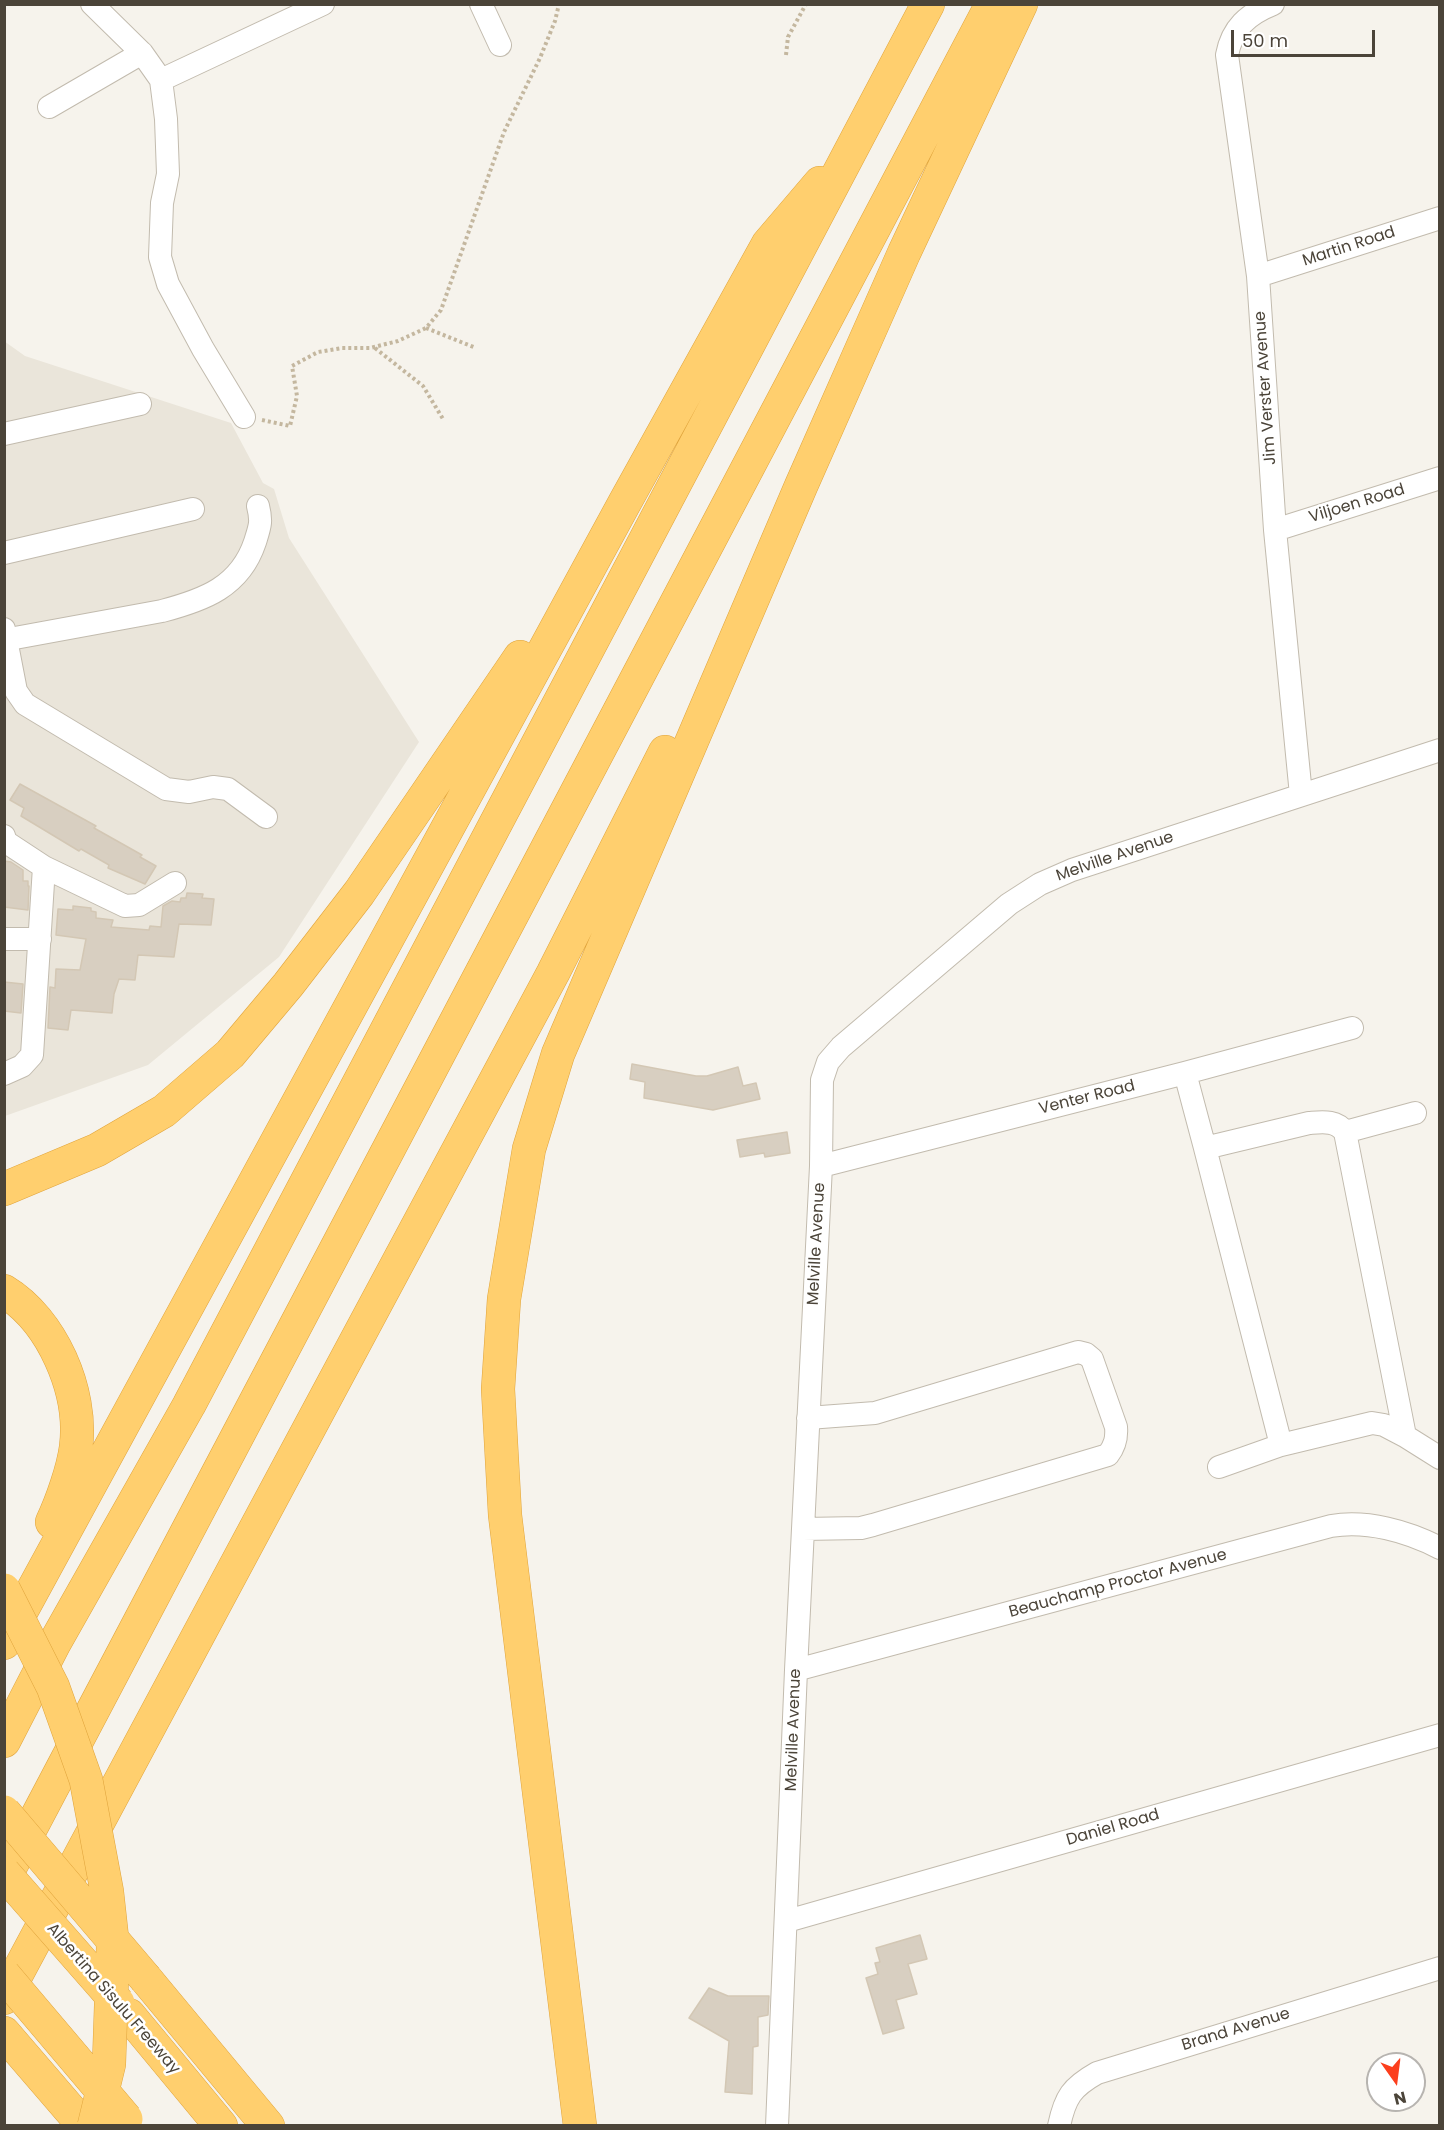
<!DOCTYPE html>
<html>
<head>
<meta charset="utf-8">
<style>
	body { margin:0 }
	#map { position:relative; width:1444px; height:2130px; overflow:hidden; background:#f6f3ec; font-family:Poppins,sans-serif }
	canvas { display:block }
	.frame { position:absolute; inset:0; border:6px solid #4b4439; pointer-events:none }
	.north { position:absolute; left:1366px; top:2052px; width:60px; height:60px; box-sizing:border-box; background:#fff; border:2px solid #b7b4b0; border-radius:50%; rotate:166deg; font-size:16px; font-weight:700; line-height:24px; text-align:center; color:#4b4439 }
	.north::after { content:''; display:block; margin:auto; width:21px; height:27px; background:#fc3f1d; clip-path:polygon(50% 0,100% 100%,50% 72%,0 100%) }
	.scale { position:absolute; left:1231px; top:30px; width:144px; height:27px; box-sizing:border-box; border:3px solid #4b4439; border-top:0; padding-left:8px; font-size:18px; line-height:21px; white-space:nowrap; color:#4b4439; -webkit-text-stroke:4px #fff; paint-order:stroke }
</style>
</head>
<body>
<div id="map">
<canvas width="1444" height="2130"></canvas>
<div class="frame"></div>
<div class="north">N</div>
<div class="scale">50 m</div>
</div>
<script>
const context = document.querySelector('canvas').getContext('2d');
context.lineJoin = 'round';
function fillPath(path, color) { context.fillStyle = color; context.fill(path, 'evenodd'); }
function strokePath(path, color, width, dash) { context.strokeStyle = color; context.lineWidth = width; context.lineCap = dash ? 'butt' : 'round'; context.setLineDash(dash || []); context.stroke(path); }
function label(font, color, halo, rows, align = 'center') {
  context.font = font + ' Poppins,sans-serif'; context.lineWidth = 5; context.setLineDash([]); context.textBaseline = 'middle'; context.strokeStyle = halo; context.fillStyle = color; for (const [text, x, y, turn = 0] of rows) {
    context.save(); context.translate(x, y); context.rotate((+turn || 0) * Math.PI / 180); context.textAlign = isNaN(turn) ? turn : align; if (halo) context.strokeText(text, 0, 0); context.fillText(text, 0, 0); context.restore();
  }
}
fillPath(new Path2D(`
	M4 341 25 356 231 423 263 483 274 489 289 538 419 742 279 957 148 1065 5 1116Z`), '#eae5da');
const building = new Path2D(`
	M20 784 96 826 94 828 142 855 140 857 156 866 145 884 108 868 109 865 81 849 79 851 21 816 24 808 10 800Z
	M4 861 11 862 23 870V881H28V886H29L28 910 4 907Z
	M187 893 203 894 202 898 214 899 211 925 179 924 174 957 138 955 135 980 119 979 114 994 112 1013 71 1010 68 1030 48 1028 50 987 55 988 56 969 80 970 86 939 56 935 58 909 73 910V906L91 908V911L96 912V918L113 920 111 927 149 930 150 926 161 927 163 906 172 901 180 902 181 898H186Z
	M4 982 23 984 21 1013 4 1011Z
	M632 1064 696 1076H707L738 1067 743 1086 756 1083 760 1099 713 1110 644 1098 645 1082 630 1079Z
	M787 1132 790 1153 765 1157 764 1153 740 1157 737 1140Z
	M920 1935 927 1959 908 1964 917 1994 896 2000 904 2028 883 2034 866 1978 878 1974 875 1963 880 1962 876 1948Z
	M709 1988 728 1996H769L768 2015 758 2017V2046L753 2047 752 2094 725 2092 729 2041 689 2018Z`);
fillPath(building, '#d8cfc1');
strokePath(building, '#d3c7b4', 1.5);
const street = new Path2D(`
	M92 4 142 53 161 80 166 119 168 174 162 203 160 257 168 284 203 349 244 417
	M481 4 500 45
	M1273 4C1248 14 1232 28 1227 55L1258 276 1275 530 1301 795
	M161 80 323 4
	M49 107 142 53
	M1258 276 1440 218
	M4 434 140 404
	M1275 530 1440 478
	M4 553 193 509
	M4 629 16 691 25 704 166 789 189 792 213 787 228 789 266 817
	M4 640 162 611C204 600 240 587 255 542 260 526 262 522 258 506
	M4 836 6 842 44 867 125 906 139 905 175 883
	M4 939H40
	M1185 1073 1205 1148
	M4 1074 22 1066 32 1055 44 867
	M1345 1132 1415 1113
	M821 1166 1185 1073 1352 1028
	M1405 1436 1440 1458
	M1219 1467 1281 1445 1372 1423 1384 1425 1405 1436 1345 1132C1336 1120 1323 1122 1309 1123L1205 1148 1281 1445
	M803 1529 861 1528 873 1525 1108 1455C1115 1446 1117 1438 1116 1427L1092 1359 1086 1354 1078 1352 875 1413 808 1418
	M796 1670 1331 1526C1367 1520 1407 1531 1440 1548
	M787 1921 1440 1735
	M777 2126 796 1670 821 1166 822 1080 828 1062 841 1047 1009 904 1040 884 1072 870 1440 750
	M1059 2126C1065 2097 1072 2087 1097 2073L1440 1968`);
const highway = new Path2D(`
	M4 1189 97 1150 164 1111 230 1054 288 985 359 893 520 657
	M4 1291C52 1320 83 1391 76 1447 73 1469 62 1501 52 1522
	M4 1643 625 502 768 244 820 183
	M4 1741 54 1644 189 1405 928 4
	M4 1879 992 4
	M146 1979 268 2126
	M4 1998 553 973 665 752
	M129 2015 221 2126
	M4 2033 84 2126
	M580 2126 505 1515 498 1389 504 1299 529 1149 558 1054 801 486 904 253 1021 4`);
strokePath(street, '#c2bbae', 24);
strokePath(highway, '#e0a43c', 34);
strokePath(new Path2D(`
	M786 55 788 37 806 4
	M426 328 476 348
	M375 348 423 386 443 419
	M262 420 290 426 297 396 292 366 318 352 342 348H370L398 341 426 328 441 310 504 132 540 58 555 21 559 4`), '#c4b79f', 4, [3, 3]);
strokePath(street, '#fff', 22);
strokePath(highway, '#ffcf6e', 33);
const highwayBridge = new Path2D(`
	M4 1590 53 1687 86 1780 107 1892 113 1947 109 2064 94 2126
	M4 1812 146 1979
	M4 1873 118 2003
	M4 1975 126 2119`);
strokePath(highwayBridge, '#e0a43c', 34, []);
strokePath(highwayBridge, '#ffcf6e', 33);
label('16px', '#4b4439', '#fff', [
	["Martin Road",1349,247,-18],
	["Jim Verster Avenue",1266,388,-94],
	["Viljoen Road",1357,504,-17],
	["Melville Avenue",1115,857,-19],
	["Venter Road",1087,1098,-14],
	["Melville Avenue",817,1244,-87],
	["Beauchamp Proctor Avenue",1118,1584,-15],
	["Melville Avenue",794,1730,-88],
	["Daniel Road",1113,1828,-16],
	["Albertina Sisulu Freeway",113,1999,49],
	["Brand Avenue",1236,2030,-17]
]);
</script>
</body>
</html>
